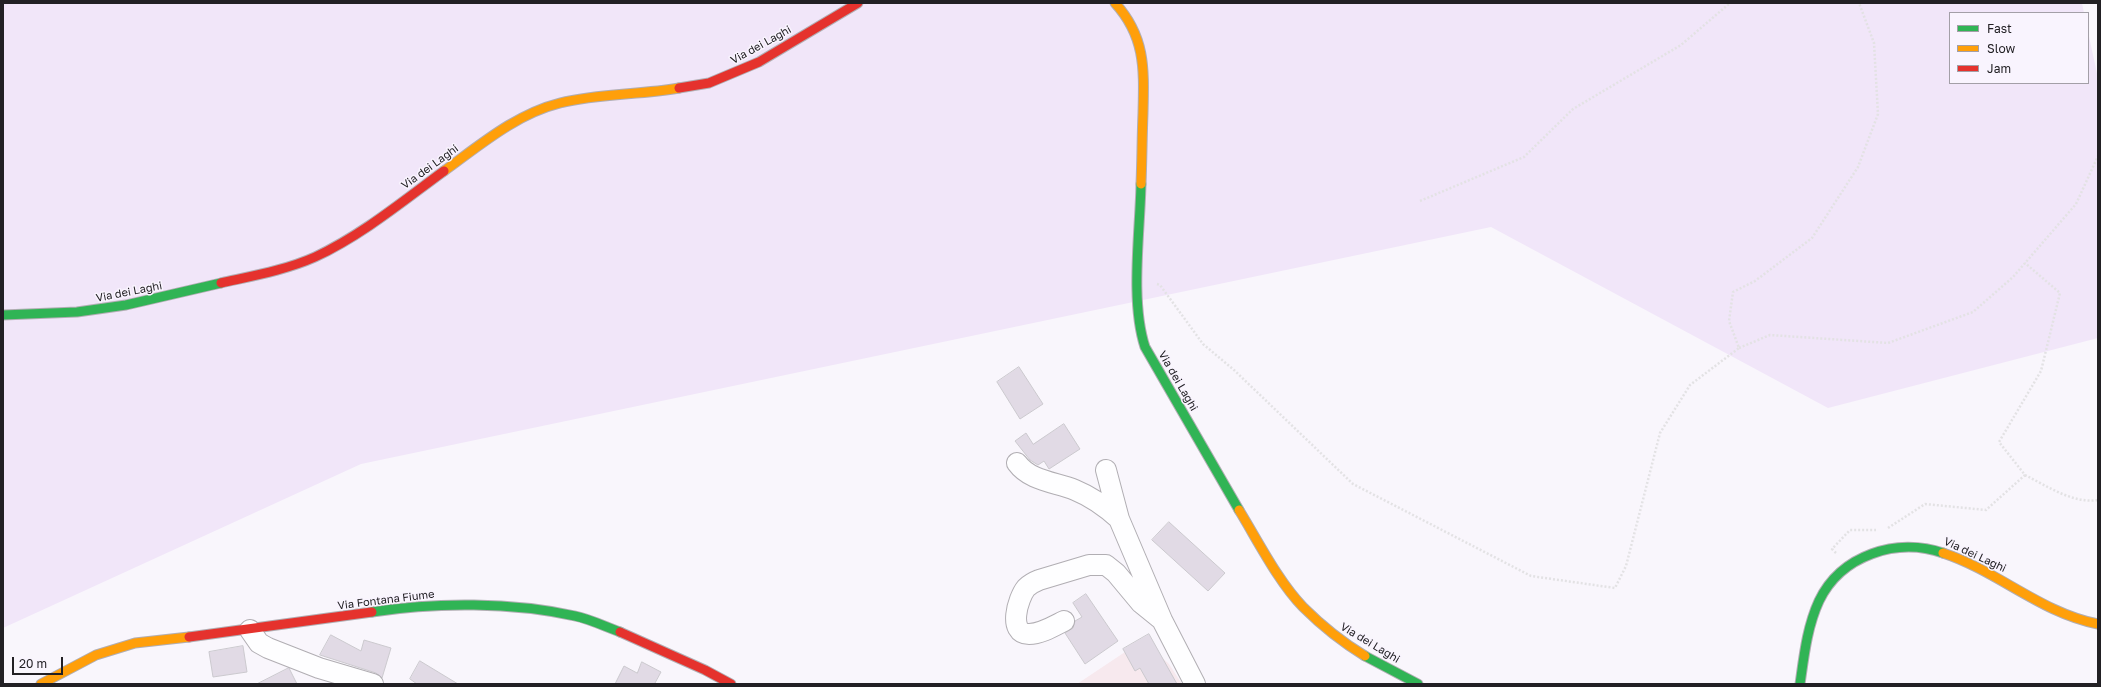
<!DOCTYPE html>
<html>
<head>
<meta charset="utf-8">
<style>
	body { margin:0 }
	#map { position:relative; width:2101px; height:687px; overflow:hidden; background:#f9f6fc; font-family:"Golos Text",sans-serif }
	canvas { display:block }
	.frame { position:absolute; inset:0; border:4px solid #222024; pointer-events:none }
	.legend { position:absolute; left:1949px; top:12px; width:140px; height:72px; box-sizing:border-box; background:#f9f4fe; border:1px solid #a39fa7; margin:0; padding:5px 7px; list-style:none; font-size:12px; color:#222024 }
	.legend li { display:flex; align-items:center; gap:8px; height:20px }
	.legend b { width:20px; border:1px solid #a39fa7 }
	.scale { position:absolute; left:12px; top:657px; width:51px; height:18px; box-sizing:border-box; border:2px solid #222024; border-top:0; padding-left:5px; font-size:12px; line-height:14px; white-space:nowrap; color:#222024; -webkit-text-stroke:3px #f9f4fe; paint-order:stroke }
</style>
</head>
<body>
<div id="map">
<canvas width="2101" height="687"></canvas>
<div class="frame"></div>
<ul class="legend">
<li><b style="height:5px;background:#30b455"></b>Fast</li>
<li><b style="height:5px;background:#ff9f0a"></b>Slow</li>
<li><b style="height:5px;background:#e5322d"></b>Jam</li>
</ul>
<div class="scale">20 m</div>
</div>
<script>
const context = document.querySelector('canvas').getContext('2d');
context.lineJoin = 'round';
function fillPath(path, color) { context.fillStyle = color; context.fill(path, 'evenodd'); }
function strokePath(path, color, width, dash) { context.strokeStyle = color; context.lineWidth = width; context.lineCap = dash ? 'butt' : 'round'; context.setLineDash(dash || []); context.stroke(path); }
function label(font, color, halo, rows, align = 'center') {
  context.font = font + ' "Golos Text",sans-serif'; context.lineWidth = 3; context.setLineDash([]); context.textBaseline = 'middle'; context.strokeStyle = halo; context.fillStyle = color; for (const [text, x, y, turn = 0] of rows) {
    context.save(); context.translate(x, y); context.rotate((+turn || 0) * Math.PI / 180); context.textAlign = isNaN(turn) ? turn : align; if (halo) context.strokeText(text, 0, 0); context.fillText(text, 0, 0); context.restore();
  }
}
fillPath(new Path2D(`
	M1143 640 1169 664 1182 684H1077Z`), '#f7e9ee');
fillPath(new Path2D(`
	M3 3H2082L2084 13H1950V83H2088V32L2098 78V338L1828 408 1491 227 361 464 3 628Z`), '#f1e6f9');
const building = new Path2D(`
	M1019 367 1043 404 1020 419 997 382Z
	M1064 424 1080 449 1049 469 1044 461 1038 465 1030 460 1015 441 1026 433 1033 444Z
	M1169 522 1225 573 1208 591 1152 540Z
	M1086 594 1118 641 1085 664 1065 633 1073 628 1075 621 1082 617 1073 603Z
	M1149 634 1177 684H1149L1140 668 1135 671 1123 649Z
	M331 635 361 651 364 640 391 648 382 678 376 673 320 655Z
	M243 646 247 672 213 677 209 652Z
	M420 661 458 684H417L410 679Z
	M642 662 661 672 655 683 657 684H615L624 666 637 673Z
	M289 668 297 684H257Z`);
fillPath(building, '#e1dae5');
strokePath(building, '#cbc9ce', 1);
const street = new Path2D(`
	M1017 463C1030 481 1055 482 1075 490 1092 497 1106 507 1119 519
	M1106 470 1119 519 1162 620 1195 684
	M1064 621C1054 626 1041 634 1029 634 1007 634 1018 598 1026 588 1030 584 1034 582 1039 580L1089 565H1106L1116 573 1141 603 1162 620
	M250 630 259 643 268 648 319 668 373 684`);
const fast = new Path2D(`
	M1141 184C1140 233 1130 301 1145 347L1239 510
	M3 315 77 312 126 305 221 283
	M372 612C436 602 512 602 575 616 590 619 606 627 620 632
	M1365 656 1418 684
	M1800 684C1804 656 1807 627 1819 601 1841 555 1897 537 1943 553`);
const slow = new Path2D(`
	M1115 3C1146 37 1144 70 1143 113 1142 137 1142 160 1141 184
	M444 171C480 145 516 114 560 103 599 93 640 95 679 88
	M1239 510C1258 541 1278 581 1303 607 1322 626 1342 642 1365 656
	M1943 553C1998 571 2041 613 2098 624
	M41 684 96 655 135 643 189 637`);
const jam = new Path2D(`
	M679 88 709 83 759 62 858 3
	M221 283C252 276 286 270 315 257 362 235 403 201 444 171
	M620 632 705 670 731 684
	M189 637 372 612`);
strokePath(street, '#b1aeb3', 22);
strokePath(fast, '#b1aeb3', 11);
strokePath(slow, '#b1aeb3', 11);
strokePath(jam, '#b1aeb3', 11);
strokePath(new Path2D(`
	M1420 201 1524 157 1573 109 1681 45 1730 3
	M1157 284 1160 285 1203 344 1234 370 1353 484 1531 576 1615 588 1626 566 1660 433 1690 385 1739 348 1729 321 1733 292 1755 281 1812 238 1858 167 1878 114 1874 43 1859 3
	M1739 348 1770 335 1888 343 1973 312 2013 277 2076 204 2098 156
	M2025 475C2047 486 2073 504 2098 500
	M1888 528 1925 504 1986 510 2025 475 1999 442 2041 371 2060 293 2025 263
	M1836 553 1832 549 1850 530H1876`), '#e3e2e4', 2.5, [2, 2]);
strokePath(street, '#fefeff', 20);
strokePath(fast, '#30b455', 9);
strokePath(slow, '#ff9f0a', 9);
strokePath(jam, '#e5322d', 9);
label('11px', '#222024', '#f9f4fe', [
	["Via dei Laghi",761,45,-29],
	["Via dei Laghi",430,167,-36],
	["Via dei Laghi",129,292,-11],
	["Via dei Laghi",1178,381,60],
	["Via dei Laghi",1975,555,25],
	["Via Fontana Fiume",386,600,-7],
	["Via dei Laghi",1370,643,31]
]);
</script>
</body>
</html>
